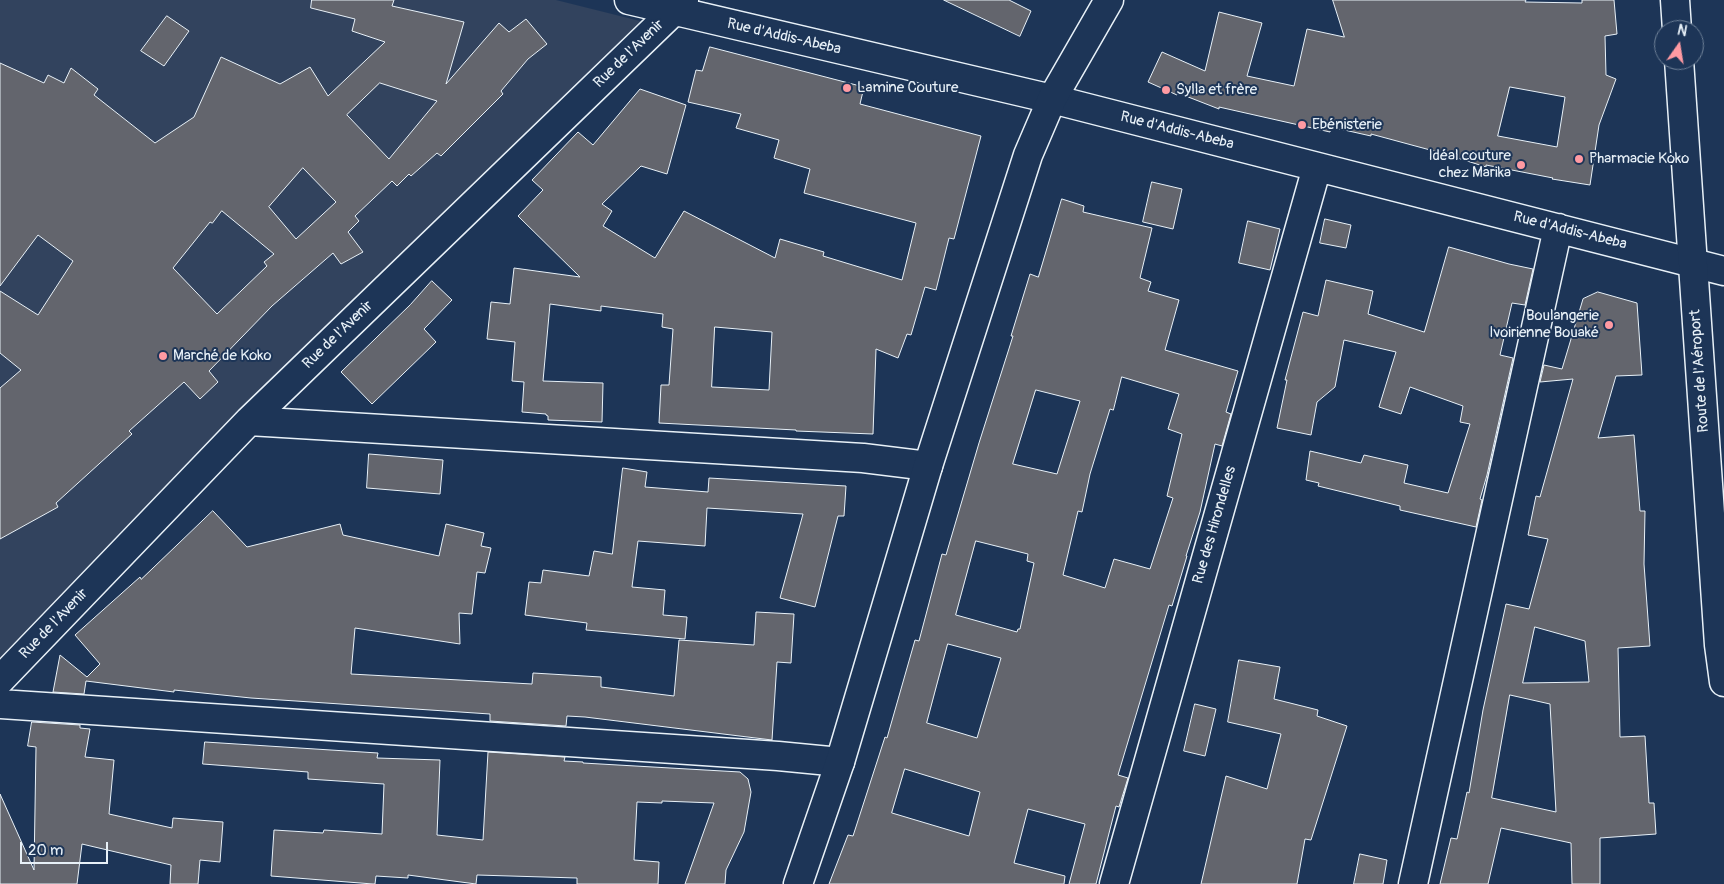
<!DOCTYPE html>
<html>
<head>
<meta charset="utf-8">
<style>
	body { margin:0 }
	#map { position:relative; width:1724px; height:884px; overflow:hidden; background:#1d3557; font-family:Pangolin,sans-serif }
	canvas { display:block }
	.north { position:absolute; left:1654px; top:20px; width:50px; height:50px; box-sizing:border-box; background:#1d3557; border:1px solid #6e8097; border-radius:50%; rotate:13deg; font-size:14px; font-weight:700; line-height:20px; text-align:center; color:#e8f1f8 }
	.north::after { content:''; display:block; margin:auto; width:18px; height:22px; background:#ff9aa2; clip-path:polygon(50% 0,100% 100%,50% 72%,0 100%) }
	.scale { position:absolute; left:20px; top:842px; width:88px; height:22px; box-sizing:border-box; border:2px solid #e8f1f8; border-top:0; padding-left:6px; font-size:15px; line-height:18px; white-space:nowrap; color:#e8f1f8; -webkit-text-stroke:4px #1d3557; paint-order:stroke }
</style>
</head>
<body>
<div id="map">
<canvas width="1724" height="884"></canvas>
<div class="north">N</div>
<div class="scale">20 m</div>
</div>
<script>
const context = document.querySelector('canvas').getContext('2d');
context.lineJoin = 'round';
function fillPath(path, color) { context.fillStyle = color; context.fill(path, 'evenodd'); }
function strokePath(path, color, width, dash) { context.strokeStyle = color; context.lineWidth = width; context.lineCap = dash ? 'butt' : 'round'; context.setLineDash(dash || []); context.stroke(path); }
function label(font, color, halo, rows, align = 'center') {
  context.font = font + ' Pangolin,sans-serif'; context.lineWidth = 4; context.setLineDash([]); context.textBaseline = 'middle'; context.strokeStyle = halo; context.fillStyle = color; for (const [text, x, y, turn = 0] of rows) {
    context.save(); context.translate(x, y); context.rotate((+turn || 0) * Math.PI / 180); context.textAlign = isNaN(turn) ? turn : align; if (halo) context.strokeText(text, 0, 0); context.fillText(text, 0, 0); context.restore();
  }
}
fillPath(new Path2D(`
	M0 0H556L648 23 0 690Z`), '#32435e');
const building = new Path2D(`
	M312 0H394L392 6 464 22 446 84 499 23 509 32 526 19 547 44 528 59 501 91 503 94 441 156 437 153 411 176 409 174 397 186 392 181 355 216 359 221 348 232 363 252 341 264 333 253 272 306 209 371 218 382 200 399 184 382 129 431 132 434 56 503 58 507 0 539V388L21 370 0 353V291L38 315 73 261 38 235 0 286V63L44 83 48 75 64 83 71 68 98 89 94 95 155 143 194 117 221 57 280 84 310 67 328 96 385 42 352 31 355 19 311 8ZM380 83 437 101 389 159 347 115ZM303 168 336 202 296 239 269 207ZM222 211 274 254 264 262 267 266 217 314 173 268 210 222 212 223Z
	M944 0H1009L1031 11 1020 36Z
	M1333 0H1526L1525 2 1582 3V0H1614L1617 34 1605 36 1606 75 1616 79 1599 125 1590 185 1552 179 1553 178 1486 165V167L1445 154 1371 134V136L1331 127 1330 132 1219 107V109L1178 93 1177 95 1148 82 1162 52 1205 71 1219 12 1262 23 1247 76 1294 86 1307 29 1344 37ZM1510 87 1565 97 1557 147 1498 136Z
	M167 16 189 31 164 66 141 51Z
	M710 47 864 87 860 104 981 136 954 239 949 238 936 290 925 287 911 335 907 334 898 358 876 349 873 434 796 431V430L659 423 661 385H669L673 329 662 327 663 314 601 306V311L550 304 543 381 603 383 602 422 548 420V416L546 415V414L522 412 524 382 512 381 515 342 487 339 491 302 510 304 514 268 580 277 518 216 543 190 532 180 578 132 593 145 640 89 686 105 667 174 641 166 602 204 612 211 603 226 655 258 684 211 775 258 780 239 824 252 823 256 902 280 916 223 804 193 810 169 774 158 779 140 736 128 741 114 688 102 696 70 702 71ZM715 327 772 332 769 390 712 387Z
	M1152 182 1182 189 1173 229 1143 222Z
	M1062 199 1084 206 1083 212 1152 228 1140 278 1151 282 1148 291 1179 300 1165 350 1238 371 1226 412 1231 414 1222 446 1215 444 1200 512 1186 556H1187L1172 606 1169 605 1118 775 1128 778 1119 807 1116 806 1096 884H1069L1085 824 1028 809 1014 863 1065 876 1064 884H829L848 835 853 836 885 737 887 738 915 640 919 641 942 554 946 555 979 443 1013 336H1011L1030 274 1038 277ZM1122 377 1179 394 1168 429 1182 434 1167 496 1173 498 1150 569 1114 559 1105 588 1063 575 1078 511 1082 512 1090 474 1110 409 1113 410ZM1036 390 1080 401 1057 474 1013 464ZM976 541 1028 554 1027 561 1034 563 1020 629H1018L1017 632 956 615ZM948 644 1001 658 977 738 927 723ZM905 769 980 792 969 836 892 813Z
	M1325 219 1351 225 1346 248 1320 243Z
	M1248 221 1280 229 1270 270 1239 263Z
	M1449 247 1509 264 1533 269 1525 305 1512 303 1500 355 1513 358 1487 475 1480 499 1482 500 1476 527 1400 510V506L1318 486 1319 483 1306 480 1310 451 1361 463 1364 455 1408 465 1404 483 1448 493 1470 424 1460 422 1463 406 1410 387 1401 414 1379 407 1396 352 1344 340 1335 387 1317 402 1311 435 1277 428 1287 380H1285L1303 312 1318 316 1326 280 1373 291 1368 314 1424 332Z
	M432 281 452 300 424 329 436 342 372 404 341 372 410 305Z
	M1598 292 1637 303 1642 375 1616 376 1598 438 1634 435 1640 511H1645L1644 564 1650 646 1618 648 1620 737 1645 736 1649 803H1654L1656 834 1600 838V884H1572L1571 843 1501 828 1488 884H1440L1451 838 1457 839 1467 792 1469 793 1483 710 1506 604 1529 609 1548 539 1528 535 1536 496 1540 497 1573 379 1540 382 1544 365 1562 369 1583 299ZM1535 627 1585 641 1589 682 1523 683ZM1510 695 1550 704 1556 812 1492 798Z
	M369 454 443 460 440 494 367 488Z
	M623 468 647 472 645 487 708 492 709 478 846 486 844 516H838L815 607 780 598 803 514 707 508 705 546 638 541 632 587 665 590 663 615 687 617 685 639 586 630 587 623 525 615 529 582 541 583 543 570 589 576 594 551 612 554Z
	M213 511 247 547 340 524 343 535 439 556 446 524 484 533 481 546 491 548 485 573 477 572 472 614 459 613 460 644 355 628 351 674 532 684 533 673 601 677V687L674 696 679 640 754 645 756 612 794 614 791 663 777 662 772 740 585 717 567 716 566 726 490 721V714L251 698 174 690V692L86 681 84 694 53 692 60 655 87 677 100 664 75 635 140 577 141 579Z
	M1239 660 1280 667 1274 699 1318 710 1317 716 1347 726 1311 840 1305 839 1297 884H1201L1226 776 1267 789 1281 734 1228 722Z
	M1195 704 1216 709 1205 756 1184 751Z
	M32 722 80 725V728L90 729 85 757 114 760 109 814 172 828 173 818 223 822 220 862 200 860 198 884H170L171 865 82 844 77 884H0V794L34 870 36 747 28 746Z
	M205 742 378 753 377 758 440 760 437 835 483 840 488 752 565 757 564 761 583 762V763L740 772 748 779 751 792 744 832 726 870 725 884H685L714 803 662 801V803L637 802 634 860 659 862 658 884H577V878L477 875 476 884 408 875V878L376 876 375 884H373L271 876 274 830 323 833 324 830 382 834 384 784 308 779V772L203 764Z
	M1360 854 1387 860 1383 884H1354Z`);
fillPath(building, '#63656d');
strokePath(building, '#e8f1f8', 1);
const street = new Path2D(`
	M629 0 1052 99 1724 271
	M249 421 863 458 928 466
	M0 680 249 421 684 1
	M0 704 778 756 840 762
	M1114 884 1317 167
	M1413 884 1558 228`);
const secondary = new Path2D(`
	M1675 0 1677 30
	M1679 60 1719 645 1724 682
	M798 884 840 762 928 466 1028 155 1052 99 1109 0`);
strokePath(street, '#e8f1f8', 31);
strokePath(secondary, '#e8f1f8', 31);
strokePath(street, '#1d3557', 28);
strokePath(secondary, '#1d3557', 28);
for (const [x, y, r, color] of [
	[847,88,5,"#ff9aa2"],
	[1166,90,5,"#ff9aa2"],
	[1302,125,5,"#ff9aa2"],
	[1579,159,5,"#ff9aa2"],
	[1521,165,5,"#ff9aa2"],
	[1609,325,5,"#ff9aa2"],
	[163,356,5,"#ff9aa2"]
]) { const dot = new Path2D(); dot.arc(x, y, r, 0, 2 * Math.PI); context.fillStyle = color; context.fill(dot); strokePath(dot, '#1d3557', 2); }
label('15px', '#e8f1f8', '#1d3557', [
	["Rue d'Addis-Abeba",784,37,13],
	["Rue de l'Avenir",629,54,-44],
	["Rue d'Addis-Abeba",1177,131,14],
	["Rue d'Addis-Abeba",1570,231,14],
	["Rue de l'Avenir",338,335,-44],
	["Route de l'Aéroport",1700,371,-94],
	["Rue des Hirondelles",1215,525,-74],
	["Rue de l'Avenir",54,624,-46]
]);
label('15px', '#e8f1f8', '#1d3557', [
	["Lamine Couture",857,88],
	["Sylla et frère",1176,90],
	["Ebénisterie",1312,125],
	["Idéal couture",1511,156,"right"],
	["chez Marika",1511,173,"right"],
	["Pharmacie Koko",1589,159],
	["Boulangerie",1599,316,"right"],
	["Ivoirienne Bouaké",1599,333,"right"],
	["Marché de Koko",173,356]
], 'left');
</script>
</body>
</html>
